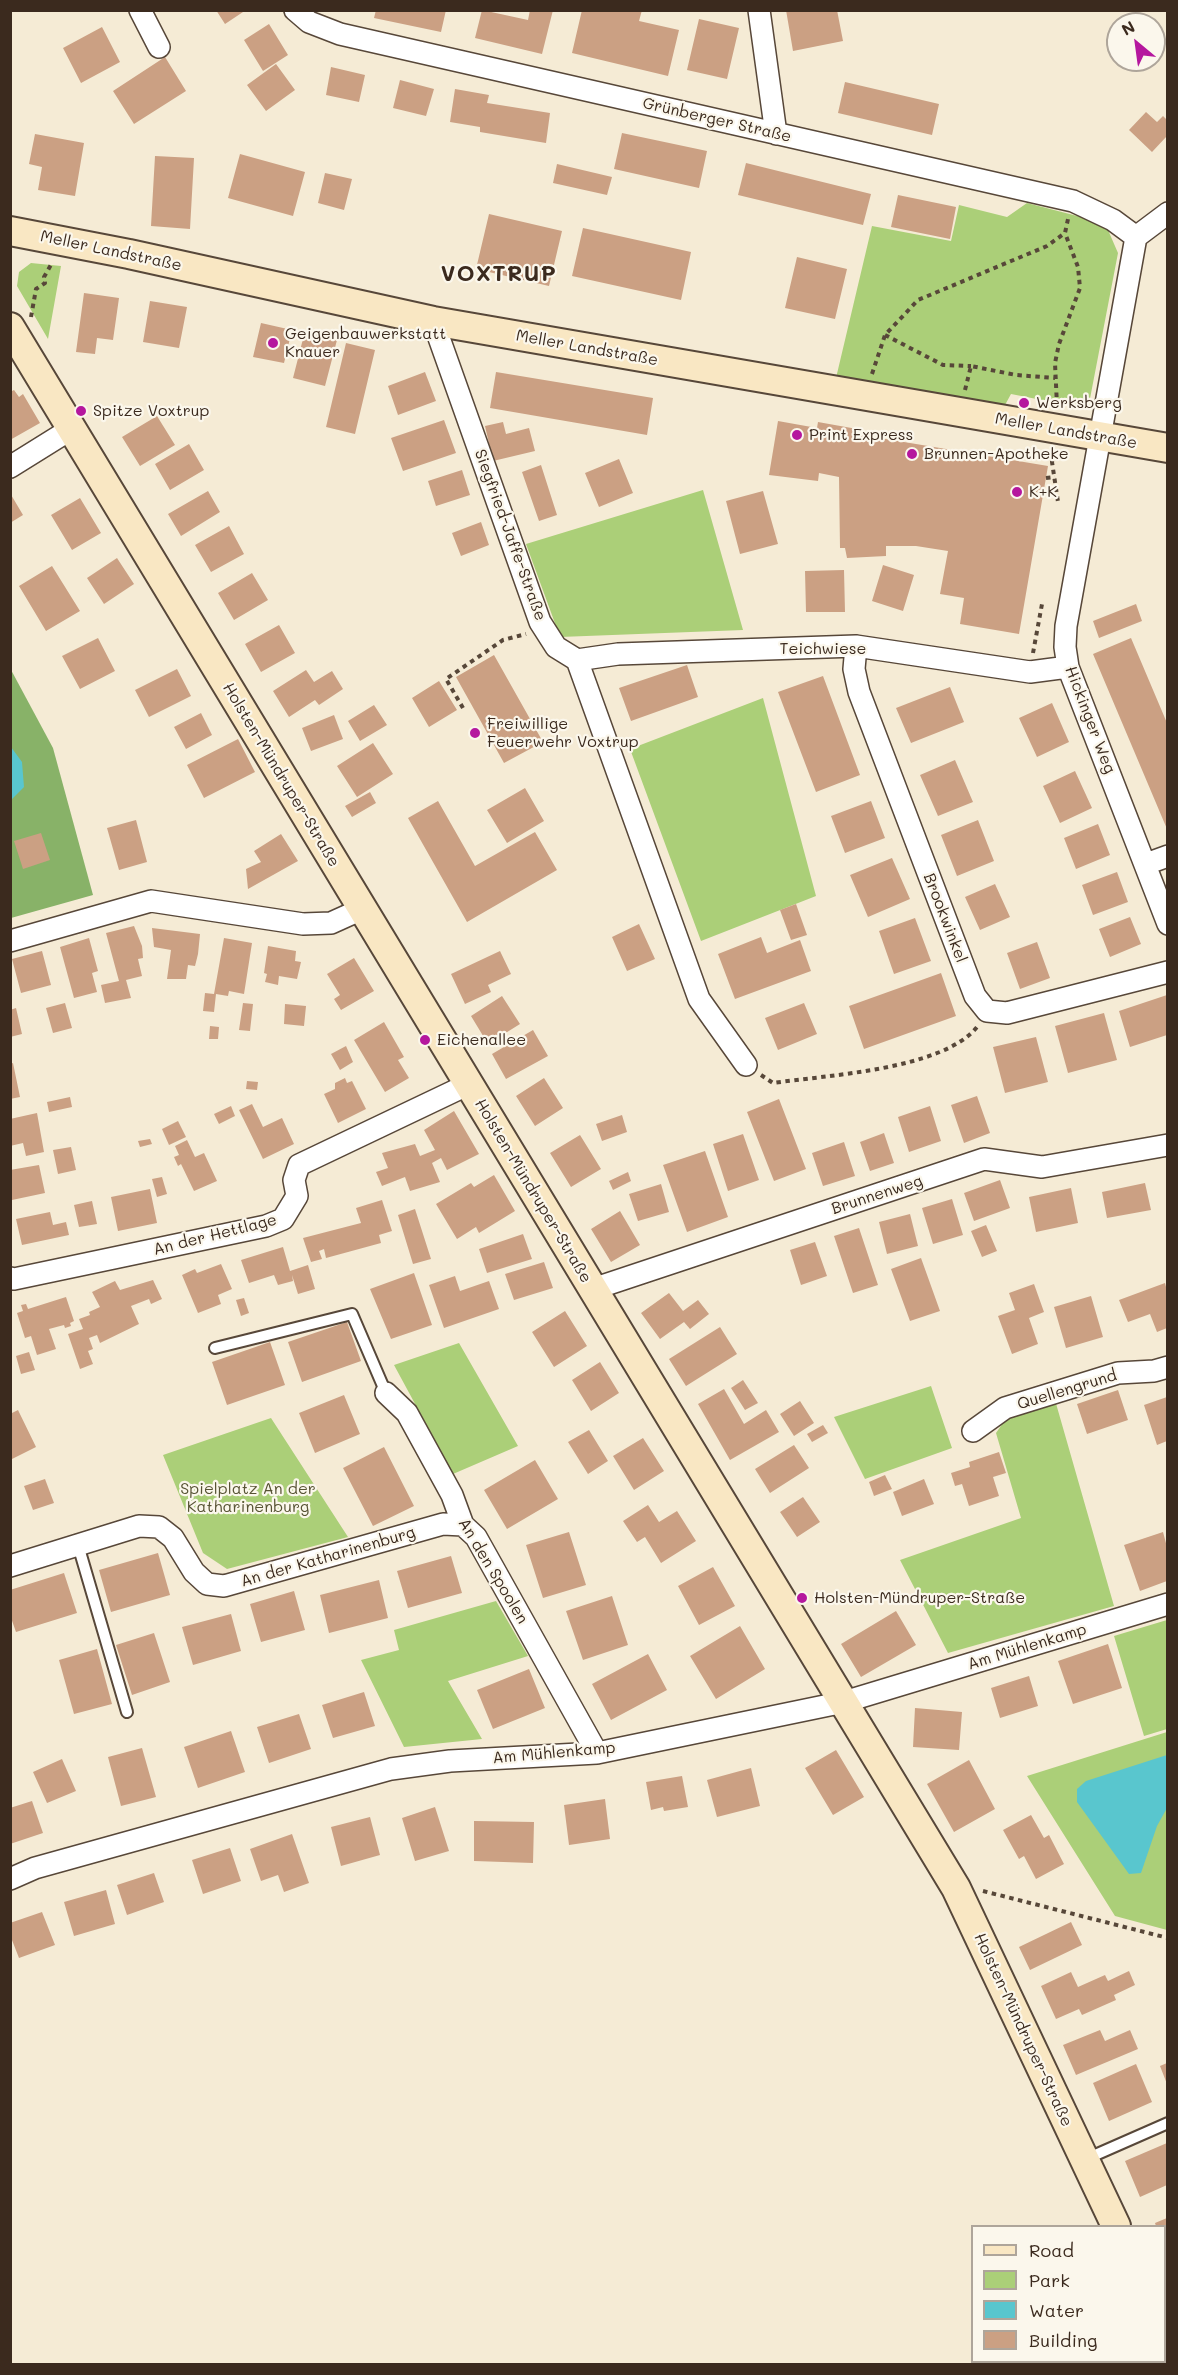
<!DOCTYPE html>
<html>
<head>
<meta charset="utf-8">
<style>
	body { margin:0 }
	#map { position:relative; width:1178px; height:2375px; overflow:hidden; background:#f5ebd5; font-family:Mali,sans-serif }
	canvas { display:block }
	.frame { position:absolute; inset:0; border:12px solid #3b2a1e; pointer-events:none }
	.legend { position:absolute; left:971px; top:2225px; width:195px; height:138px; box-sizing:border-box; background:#fbf7ec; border:2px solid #aea59a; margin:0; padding:8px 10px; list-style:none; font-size:18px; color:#3b2a1e }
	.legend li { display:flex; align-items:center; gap:12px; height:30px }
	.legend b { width:30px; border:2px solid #aea59a }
	.north { position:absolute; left:1106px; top:12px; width:60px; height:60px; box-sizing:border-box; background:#fbf7ec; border:2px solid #aea59a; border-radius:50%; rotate:331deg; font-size:16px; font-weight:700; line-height:24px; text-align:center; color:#3b2a1e }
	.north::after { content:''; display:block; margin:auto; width:21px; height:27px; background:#b5179e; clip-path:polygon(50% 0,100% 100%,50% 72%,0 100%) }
</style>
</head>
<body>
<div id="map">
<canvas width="1178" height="2375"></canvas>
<div class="frame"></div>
<ul class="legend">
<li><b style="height:8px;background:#f9e7c3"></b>Road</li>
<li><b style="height:16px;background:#abcf78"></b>Park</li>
<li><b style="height:16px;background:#59c6ce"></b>Water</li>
<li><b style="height:16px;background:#cba083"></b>Building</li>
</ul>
<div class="north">N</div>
</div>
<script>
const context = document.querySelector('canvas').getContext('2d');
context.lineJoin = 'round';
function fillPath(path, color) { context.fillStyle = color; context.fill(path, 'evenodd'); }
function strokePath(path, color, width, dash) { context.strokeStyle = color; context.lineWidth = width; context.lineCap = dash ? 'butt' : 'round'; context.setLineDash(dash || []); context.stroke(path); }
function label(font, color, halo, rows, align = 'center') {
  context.font = font + ' Mali,sans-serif'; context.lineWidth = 4.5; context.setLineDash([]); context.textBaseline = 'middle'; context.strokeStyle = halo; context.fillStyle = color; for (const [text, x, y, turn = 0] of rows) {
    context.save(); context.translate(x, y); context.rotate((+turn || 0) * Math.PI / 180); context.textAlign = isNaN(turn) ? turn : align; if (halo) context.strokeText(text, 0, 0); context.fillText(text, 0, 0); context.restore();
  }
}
fillPath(new Path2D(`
	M1027 203 1081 217 1108 230 1118 253 1088 409 1011 394 1005 405 836 378 872 226 951 241 959 205 1007 217Z
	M31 263 61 266 48 339 17 286 19 272Z
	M703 490 743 630 560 637 526 544Z
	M763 698 816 896 701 941 630 749Z
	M459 1343 518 1446 453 1474 394 1365Z
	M931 1386 952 1448 865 1479 834 1417Z
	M1055 1400 1114 1606 948 1653 900 1560 1021 1518 996 1433 1007 1417Z
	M271 1418 348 1537 227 1569 203 1553 163 1455Z
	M496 1601 528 1656 448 1681 482 1739 404 1747 361 1660 399 1650 394 1630Z
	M1167 1620V1729L1144 1736 1114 1636Z
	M1167 1732V1930L1115 1916 1027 1776Z`), '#abcf78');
fillPath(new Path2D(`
	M10 668 53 748 93 895 11 918Z`), '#88b268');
fillPath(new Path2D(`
	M11 747 22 762 24 787 11 800Z
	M1167 1755V1808L1157 1826 1141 1873 1129 1874 1077 1802V1789L1086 1781Z`), '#59c6ce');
fillPath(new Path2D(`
	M216 10H246L225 24Z
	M376 10H446L441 32 374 18Z
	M482 10 528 20 530 10H553L542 54 475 38Z
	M582 10H642L639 21 679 30 668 76 572 53Z
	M786 10H837L843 41 793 51Z
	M699 19 739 28 727 79 687 70Z
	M269 24 288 55 263 71 244 40Z
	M102 27 120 62 81 83 63 48Z
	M1154 34 1162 54 1154 58Z
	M165 57 186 91 134 124 113 91Z
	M276 64 295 90 266 111 247 85Z
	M331 67 365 75 359 102 326 95Z
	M400 80 434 89 426 116 393 108Z
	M845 82 939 104 932 135 838 113Z
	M455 89 489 95 487 103 550 113 546 143 480 132V127L450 122Z
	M1146 112 1157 122 1163 116 1167 120V136L1152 152 1129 130Z
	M622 133 707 151 699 188 614 169Z
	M35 134 84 143 75 196 38 190 42 167 29 164Z
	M240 154 305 172 293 216 228 198Z
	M155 156 194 158 190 229 151 226Z
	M746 163 871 194 863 225 738 195Z
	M557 164 612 177 607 195 553 183Z
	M325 173 352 179 344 210 318 203Z
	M898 195 956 207 950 239 891 227Z
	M489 214 562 231 549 286 476 269Z
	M583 228 691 252 681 300 572 276Z
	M797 257 847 269 835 319 785 308Z
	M84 293 119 298 113 340 97 338 95 354 76 352Z
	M150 301 187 307 179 348 143 342Z
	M261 323 292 330 284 363 253 357Z
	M305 331 337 340 325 386 293 378Z
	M346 343 375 350 355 434 326 427Z
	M425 372 436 401 398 415 388 386Z
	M496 372 653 398 647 435 490 408Z
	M14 390 19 397 23 394 40 423 10 440V392Z
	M157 416 175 445 140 466 122 437Z
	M444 420 456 453 403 471 391 438Z
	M778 421 817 428 818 422 857 429 856 434 1048 466 1019 634 960 624 964 598 940 594 948 551 916 546H886V556L847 558 845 548H840L839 477 819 473 818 481 769 475Z
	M503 422 506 434 529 428 535 451 493 461 485 426Z
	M189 444 204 470 170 490 155 464Z
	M619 459 633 493 599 507 585 473Z
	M541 465 557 515 539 521 522 472Z
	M462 470 470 495 436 506 428 481Z
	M208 491 220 512 181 536 168 514Z
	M763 491 778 544 740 554 726 501Z
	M10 493 23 515 10 523Z
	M80 498 101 533 72 550 51 515Z
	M481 522 489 545 461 556 452 533Z
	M229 526 244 554 211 572 195 545Z
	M117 558 134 584 104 604 87 578Z
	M883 565 914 575 903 611 872 601Z
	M52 566 80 611 46 631 19 586Z
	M844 570 845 612H806L805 571Z
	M252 573 268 600 234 620 218 593Z
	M1136 604 1142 621 1099 638 1093 621Z
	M279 625 295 653 261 672 245 644Z
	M98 638 115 671 80 689 62 656Z
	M1131 638 1167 723V829L1093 654Z
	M494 655 543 742 504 763 456 677Z
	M687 665 698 697 631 721 619 688Z
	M177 669 191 696 149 717 135 690Z
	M306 670 314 682 332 671 343 689 319 705 315 700 289 717 273 691Z
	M823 676 860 775 816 792 778 692Z
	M439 681 457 710 429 727 412 698Z
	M950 687 964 722 911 743 896 708Z
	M1052 703 1069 742 1037 757 1019 718Z
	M374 705 387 725 360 741 348 721Z
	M201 713 212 735 186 749 174 727Z
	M334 715 343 739 311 751 302 728Z
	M238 739 255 772 204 798 187 765Z
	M373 743 393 774 357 797 337 766Z
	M955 760 973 802 938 816 920 775Z
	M1075 771 1092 808 1060 823 1043 786Z
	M525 788 544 821 507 843 487 810Z
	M370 792 376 803 352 817 345 806Z
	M438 801 475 866 535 832 557 870 467 922 408 818Z
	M871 801 885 838 845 853 831 816Z
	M136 820 147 862 119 870 107 828Z
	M978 820 994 861 957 876 941 835Z
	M1098 824 1110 855 1076 869 1064 838Z
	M41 833 50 860 23 869 14 841Z
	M281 834 298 861 248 889 246 869 261 862 254 851Z
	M892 858 910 899 868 917 850 875Z
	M1117 872 1128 902 1093 915 1082 885Z
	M995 884 1010 917 980 930 965 897Z
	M796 904 807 935 791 940 780 910Z
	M1130 917 1141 944 1110 957 1099 929Z
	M915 918 931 961 894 974 879 931Z
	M639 924 655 959 627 971 612 937Z
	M134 926 142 946 143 958 138 959 142 976 126 980 131 998 105 1003 101 985 119 981 106 933Z
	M152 928 200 934 198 954 195 966 188 965 186 979H167L171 950 154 947Z
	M761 937 767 953 800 940 811 971 735 999 718 954Z
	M89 938 98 971 92 973 97 992 74 998 60 947Z
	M224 938 252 943 244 994 229 991 228 996 216 994 214 1012 203 1011 205 993 214 994Z
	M1037 942 1050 978 1020 989 1007 953Z
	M268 946 296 951 295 961 301 962 297 979 279 976 278 985 265 982 267 974 264 973Z
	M42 951 51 985 21 993 12 959Z
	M500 951 511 974 488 985 491 992 465 1004 451 974Z
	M354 958 374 991 341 1010 334 999 340 995 327 974Z
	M941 973 956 1016 864 1049 849 1006Z
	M1167 995V1035L1130 1047 1119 1011Z
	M502 996 520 1024 488 1044 471 1016Z
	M65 1003 72 1028 53 1033 46 1008Z
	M243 1003 253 1004 250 1031 239 1030Z
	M804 1003 817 1034 778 1050 765 1018Z
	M285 1004 306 1006 304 1026 284 1024Z
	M16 1008 22 1034 10 1037V1010Z
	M1104 1013 1117 1060 1068 1073 1055 1026Z
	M384 1022 404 1057 398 1060 409 1078 385 1092 354 1040Z
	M210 1026 219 1027 218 1039H209Z
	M533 1030 548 1056 506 1079 492 1054Z
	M1036 1037 1048 1082 1005 1093 993 1047Z
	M346 1046 353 1062 340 1070 331 1054Z
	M13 1063 20 1097 10 1099V1064Z
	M345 1078 347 1083 352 1081 366 1109 338 1123 324 1094 335 1089V1083Z
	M544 1078 563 1108 535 1126 516 1096Z
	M247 1081 258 1082 257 1090 246 1089Z
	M977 1096 990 1133 964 1143 951 1105Z
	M70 1097 72 1107 49 1112 47 1102Z
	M779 1099 806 1169 774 1181 747 1112Z
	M252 1104 263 1127 282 1118 294 1144 263 1159 239 1110Z
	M231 1106 235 1116 219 1124 214 1114Z
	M930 1106 941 1141 909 1152 898 1117Z
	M454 1111 479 1154 447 1170 441 1158 432 1163 440 1182 410 1191 405 1177 382 1186 376 1172 388 1168 382 1153 415 1144 420 1156 435 1150 424 1130Z
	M37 1113 44 1152 26 1156 23 1143 10 1146V1119Z
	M622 1115 627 1132 602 1141 596 1124Z
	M178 1121 186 1137 169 1145 162 1129Z
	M884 1133 894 1163 870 1171 860 1142Z
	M743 1134 759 1180 728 1191 713 1144Z
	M580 1135 601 1169 571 1187 550 1153Z
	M150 1139 152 1144 140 1147 138 1141Z
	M187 1140 195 1157 204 1153 217 1181 194 1191 181 1164 178 1166 174 1157 179 1155 175 1146Z
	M844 1142 855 1176 823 1186 812 1153Z
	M71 1147 76 1170 58 1174 53 1150Z
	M705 1151 728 1217 687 1232 663 1165Z
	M39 1165 45 1193 12 1200 10 1170Z
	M628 1172 631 1181 613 1190 609 1181Z
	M494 1175 515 1211 479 1233 476 1227 457 1239 436 1204 471 1183 474 1187Z
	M162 1177 167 1194 157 1197 152 1179Z
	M1000 1180 1010 1208 974 1221 964 1193Z
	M1145 1183 1151 1210 1107 1218 1102 1192Z
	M661 1184 669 1212 638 1221 629 1194Z
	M1071 1188 1078 1223 1036 1232 1029 1197Z
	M150 1189 157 1223 118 1231 111 1197Z
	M952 1199 963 1235 933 1244 922 1208Z
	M382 1200 392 1231 379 1235 381 1243 326 1258 324 1249 319 1251 322 1259 311 1262 303 1238 361 1223 356 1208Z
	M92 1201 97 1224 79 1227 74 1205Z
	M415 1209 431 1259 413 1264 398 1215Z
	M620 1211 640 1245 611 1262 591 1229Z
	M50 1212 53 1225 66 1222 69 1235 22 1245 16 1219Z
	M910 1214 918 1246 887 1254 879 1222Z
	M986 1225 997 1251 982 1257 971 1231Z
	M859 1228 878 1285 853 1293 834 1236Z
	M523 1234 532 1259 487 1273 479 1249Z
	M815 1242 827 1276 801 1285 790 1250Z
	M283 1247 290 1271 308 1265 315 1289 298 1294 292 1275 293 1281 278 1285 274 1275 249 1283 241 1260Z
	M921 1258 940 1311 910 1321 891 1269Z
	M544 1262 553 1288 514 1300 505 1274Z
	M221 1264 232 1289 218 1295 221 1304 198 1313 182 1275 195 1269 197 1273Z
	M414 1273 432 1325 391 1339 370 1289Z
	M455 1276 460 1291 489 1281 499 1309 444 1328 429 1285Z
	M153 1280 162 1299 151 1304 149 1299 131 1306 139 1324 100 1343 97 1335 89 1338 93 1349 88 1351 93 1364 80 1369 68 1334 83 1329 79 1319 90 1315 89 1312 100 1307 92 1292 115 1281 120 1290Z
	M1165 1283 1167 1291V1328L1157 1332 1150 1314 1128 1322 1119 1300Z
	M1034 1284 1044 1312 1029 1318 1038 1344 1012 1354 998 1316 1015 1310 1009 1293Z
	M669 1293 683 1311 698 1300 709 1314 690 1329 684 1322 660 1339 641 1313Z
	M1091 1296 1103 1337 1066 1348 1054 1307Z
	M66 1297 74 1321 70 1323 71 1326 65 1328 64 1325 49 1329 56 1349 37 1355 31 1336 25 1338 17 1313 23 1311 21 1305 26 1304 28 1309Z
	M244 1298 249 1313 241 1316 236 1300Z
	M565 1311 587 1346 554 1367 532 1332Z
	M347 1322 361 1361 302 1382 288 1342Z
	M720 1327 737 1354 686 1386 669 1359Z
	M270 1342 285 1385 227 1405 212 1362Z
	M29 1352 35 1370 21 1374 16 1356Z
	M600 1362 619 1393 591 1411 572 1380Z
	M743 1380 758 1403 745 1410 731 1388Z
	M724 1389 744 1424 766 1410 779 1432 730 1460 698 1404Z
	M1118 1390 1128 1420 1087 1434 1077 1404Z
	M344 1395 360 1434 315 1453 299 1413Z
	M1167 1397V1441L1157 1445 1144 1405Z
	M800 1401 814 1423 794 1436 780 1414Z
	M18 1410 36 1447 10 1460V1414Z
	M823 1425 828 1433 812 1442 807 1434Z
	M589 1430 608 1461 588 1474 568 1442Z
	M643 1438 664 1471 634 1490 613 1456Z
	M794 1445 809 1468 770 1493 755 1469Z
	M384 1447 414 1506 373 1526 343 1468Z
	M999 1452 1006 1473 993 1477 999 1496 969 1506 962 1484 955 1486 951 1473 970 1467 969 1462Z
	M535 1460 558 1499 507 1529 484 1490Z
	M885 1475 892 1489 874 1496 869 1482Z
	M45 1479 54 1503 33 1510 24 1486Z
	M924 1479 934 1504 902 1516 893 1492Z
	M803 1497 820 1522 797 1537 780 1512Z
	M648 1505 659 1522 677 1511 696 1541 661 1563 645 1537 637 1542 623 1521Z
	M569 1532 586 1585 543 1598 526 1545Z
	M1163 1532 1167 1547V1581L1140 1591 1124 1545Z
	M158 1553 170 1595 111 1612 99 1570Z
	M451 1556 462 1593 408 1608 397 1571Z
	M713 1567 735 1606 699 1625 678 1586Z
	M64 1573 77 1613 16 1632 10 1615V1590Z
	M379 1580 388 1618 329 1633 320 1595Z
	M294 1591 305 1630 261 1642 250 1604Z
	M612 1596 628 1645 583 1660 566 1611Z
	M896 1611 916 1645 861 1677 841 1644Z
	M231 1614 241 1651 193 1665 182 1627Z
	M740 1626 765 1669 716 1699 690 1656Z
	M154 1633 170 1682 132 1695 116 1645Z
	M1108 1644 1122 1688 1073 1704 1058 1661Z
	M97 1649 112 1704 74 1714 59 1660Z
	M648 1654 667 1690 611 1720 592 1684Z
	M529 1669 545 1708 493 1729 477 1690Z
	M1029 1676 1038 1706 1000 1718 991 1688Z
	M364 1692 375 1726 333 1738 322 1705Z
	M915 1708 962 1712 959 1750 913 1747Z
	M299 1714 311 1749 269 1763 257 1727Z
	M231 1731 245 1772 198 1788 184 1747Z
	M142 1748 156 1797 121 1806 108 1757Z
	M836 1750 864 1797 833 1815 805 1768Z
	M62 1759 76 1791 47 1803 33 1772Z
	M969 1760 995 1809 954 1832 927 1784Z
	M751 1768 760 1806 717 1817 707 1780Z
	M682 1776 688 1807 664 1811 663 1807 651 1810 646 1782Z
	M605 1799 610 1839 569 1845 564 1805Z
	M32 1801 43 1833 10 1844V1808Z
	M435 1807 449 1851 415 1861 402 1818Z
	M1031 1815 1044 1838 1049 1835 1064 1864 1036 1879 1024 1856 1019 1859 1003 1830Z
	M370 1817 380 1855 341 1866 331 1827Z
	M474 1821 534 1822 533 1863 474 1861Z
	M292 1834 309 1883 284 1892 278 1875 261 1881 250 1849Z
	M230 1848 241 1881 203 1894 192 1860Z
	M154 1873 164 1902 127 1915 117 1885Z
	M106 1890 115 1924 74 1936 64 1902Z
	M42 1912 55 1945 19 1958 10 1935V1923Z
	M1071 1922 1082 1945 1030 1970 1019 1947Z
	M1129 1971 1135 1985 1114 1995 1116 2000 1082 2015 1079 2009 1056 2019 1041 1986 1071 1972 1078 1987 1105 1975 1108 1981Z
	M1100 2030 1105 2041 1130 2030 1138 2049 1076 2075 1063 2045Z
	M1167 2063V2084L1160 2066Z
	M1136 2064 1152 2102 1109 2121 1093 2083Z
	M1167 2143V2185L1140 2197 1125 2161Z
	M1167 2218V2253L1164 2246V2226H1156L1155 2223Z`), '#cba083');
const lane = new Path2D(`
	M215 1348 352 1314 386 1393
	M78 1545 127 1712
	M1086 2159 1168 2123`);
const street = new Path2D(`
	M140 10 159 47
	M295 10 309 22 340 34 1073 201 1113 220 1136 237 1168 213
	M759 10 776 134
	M1136 237 1066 626 1065 647 1068 667 1168 924
	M433 321 540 622 556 647 577 660 699 999 746 1065
	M10 467 71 429
	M856 646 854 669 859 692 975 996 987 1011 1007 1013 1168 972
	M577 660 618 654 856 646 1030 672 1068 667
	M1146 864 1168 856
	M10 941 151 901 303 924 331 923 362 909
	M10 1278 14 1279 266 1226 283 1219 297 1196 294 1180 299 1165 469 1084
	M593 1289 984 1159 1042 1167 1168 1145
	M386 1393 407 1413 452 1495 463 1525 476 1537 597 1753
	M973 1431 1005 1408 1118 1373 1154 1371 1168 1367
	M10 1566 139 1526 159 1527 173 1538 194 1572 207 1584 224 1586 443 1524 463 1525
	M10 1879 35 1868 391 1769 450 1761 597 1753 844 1702 1168 1604
	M1164 2304 1168 2303`);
const secondary = new Path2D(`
	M10 231 129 254 433 321 1168 448
	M10 327 956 1888 1116 2226
	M1164 2331 1168 2338`);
strokePath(lane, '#574739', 14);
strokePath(street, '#574739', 24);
strokePath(secondary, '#574739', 32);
strokePath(new Path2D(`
	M31 317 36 289 45 283 44 277 52 263
	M885 335 943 365 971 366
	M872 374 885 335 918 300 1047 246 1065 233 1068 219
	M965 390 971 366 1016 375 1055 378
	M1057 406 1055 363 1059 344 1080 288 1078 267 1065 233
	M1054 452 1052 462 1058 502
	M1046 478 1055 477
	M1033 653 1042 604
	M463 708 446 679 503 640 526 634
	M761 1075 773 1083C827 1075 942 1070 977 1027
	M983 1891 1168 1938`), '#574739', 4, [4.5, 4.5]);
strokePath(lane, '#fff', 10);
strokePath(street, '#fff', 21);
strokePath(secondary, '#f9e7c3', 28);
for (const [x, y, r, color] of [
	[273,343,6,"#b5179e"],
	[1024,403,6,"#b5179e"],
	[81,411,6,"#b5179e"],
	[797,435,6,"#b5179e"],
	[912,454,6,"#b5179e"],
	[1017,492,6,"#b5179e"],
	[475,733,6,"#b5179e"],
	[425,1040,6,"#b5179e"],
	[802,1598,6,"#b5179e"]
]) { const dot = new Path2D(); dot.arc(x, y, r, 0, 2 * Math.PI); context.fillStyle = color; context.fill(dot); strokePath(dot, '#fbf7ec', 2); }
label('16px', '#3b2a1e', '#fbf7ec', [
	["Grünberger Straße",717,120,13],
	["Meller Landstraße",111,251,12],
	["Meller Landstraße",587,348,10],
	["Meller Landstraße",1066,431,10],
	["Siegfried-Jaffe-Straße",510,535,70],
	["Teichwiese",823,649],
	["Hickinger Weg",1090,720,69],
	["Holsten-Mündruper-Straße",281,775,59],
	["Brookwinkel",945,918,69],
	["Holsten-Mündruper-Straße",533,1191,59],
	["Brunnenweg",877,1195,-18],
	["An der Hettlage",215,1235,-14],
	["Quellengrund",1067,1390,-17],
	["An der Katharinenburg",328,1557,-16],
	["An den Spoolen",493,1571,59],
	["Am Mühlenkamp",1027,1647,-17],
	["Am Mühlenkamp",554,1753,-5],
	["Holsten-Mündruper-Straße",1023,2030,65]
]);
label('16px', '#3b2a1e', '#fbf7ec', [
	["Geigenbauwerkstatt",285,334],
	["Knauer",285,352],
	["Werksberg",1036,403],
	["Spitze Voxtrup",93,411],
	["Print Express",809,435],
	["Brunnen-Apotheke",924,454],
	["K+K",1029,492],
	["Freiwillige",487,724],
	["Feuerwehr Voxtrup",487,742],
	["Eichenallee",437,1040],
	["Holsten-Mündruper-Straße",814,1598]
], 'left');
label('16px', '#575334', '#fbf7ec', [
	["Spielplatz An der",248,1489],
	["Katharinenburg",248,1507]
]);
context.letterSpacing = '1.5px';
label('bold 22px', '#3b2a1e', '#fbf7ec', [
	["VOXTRUP",499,274]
]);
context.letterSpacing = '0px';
</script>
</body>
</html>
